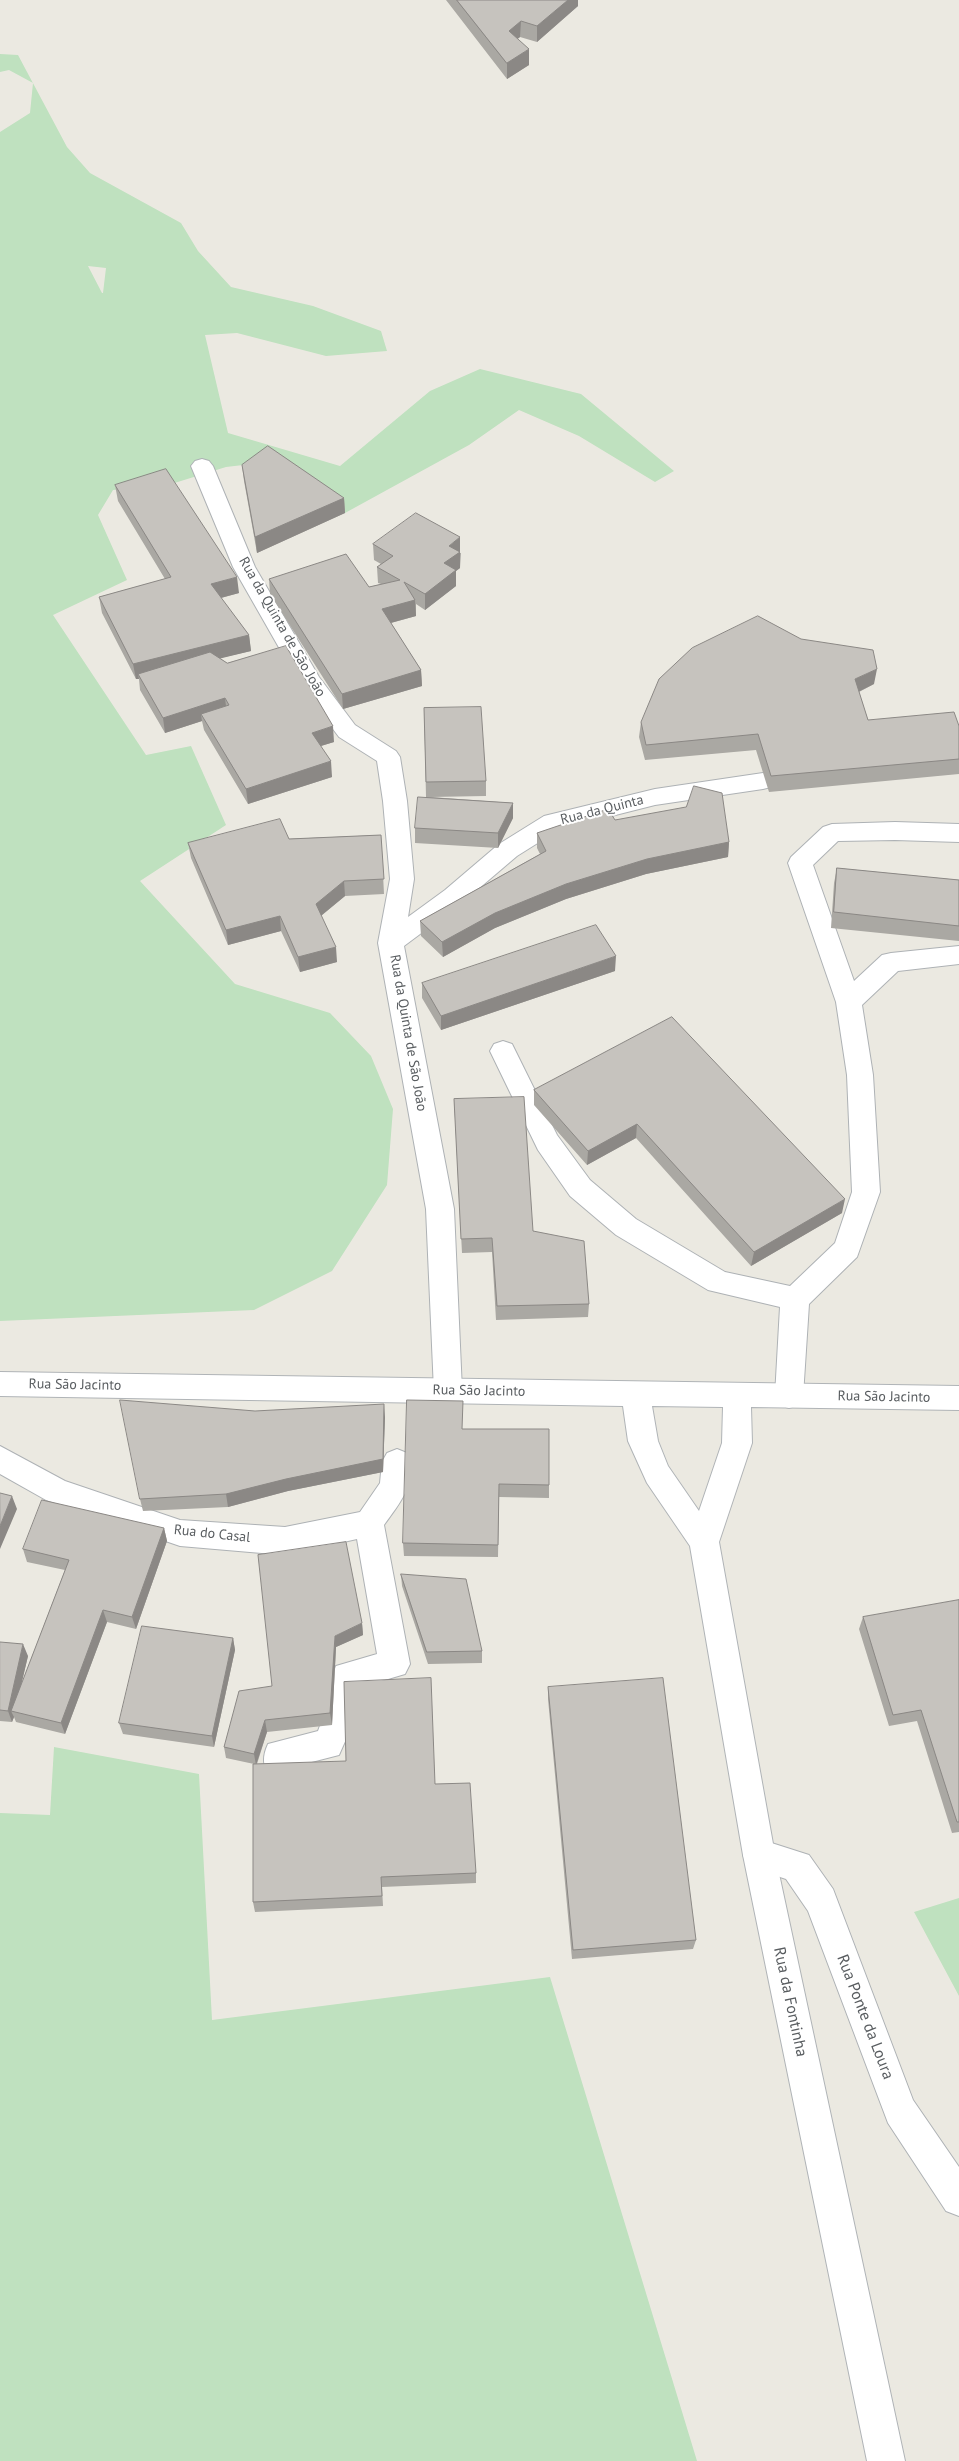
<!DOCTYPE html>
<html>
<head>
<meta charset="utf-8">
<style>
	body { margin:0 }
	canvas { display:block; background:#ebe9e1 }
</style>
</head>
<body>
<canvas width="959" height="2461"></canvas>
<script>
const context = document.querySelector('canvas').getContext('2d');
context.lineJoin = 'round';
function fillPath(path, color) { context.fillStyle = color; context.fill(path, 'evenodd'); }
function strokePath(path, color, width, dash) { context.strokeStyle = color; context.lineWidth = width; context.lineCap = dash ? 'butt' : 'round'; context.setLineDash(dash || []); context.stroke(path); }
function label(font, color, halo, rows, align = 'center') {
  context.font = font + ' "PT Sans",sans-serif'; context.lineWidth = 4; context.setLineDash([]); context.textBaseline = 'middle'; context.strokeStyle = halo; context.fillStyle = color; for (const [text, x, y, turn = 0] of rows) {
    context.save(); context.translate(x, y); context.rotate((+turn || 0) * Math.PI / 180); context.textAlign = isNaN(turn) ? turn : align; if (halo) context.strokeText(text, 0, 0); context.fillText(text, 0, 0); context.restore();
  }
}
fillPath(new Path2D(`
	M0 54 18 55 67 147 90 173 181 223 198 251 231 287 313 306 381 331 387 351 326 356 237 333 205 335 228 433 340 466 430 391 480 369 581 394 674 471 655 482 579 436 519 410 469 445 345 513 269 462 226 467 168 485 113 490 98 515 127 580 53 615 146 755 191 746 226 825 140 881 235 984 330 1013 371 1056 393 1109 387 1185 332 1271 254 1310 0 1321V132L30 113 33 83 9 70 0 72ZM88 266 106 268 103 293H102Z
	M54 1747 199 1774 212 2020 550 1977 697 2461H0V1813L50 1815Z
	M959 1898V1996L914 1912Z`), '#bfe1bf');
const lane = new Path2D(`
	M895 822 959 824V842L895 840 838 841 813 865 854 981 882 955 891 953 959 946V964L898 971 862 1005 873 1075 880 1192 857 1257 809 1304 803 1396 799 1405 789 1408 779 1405 775 1396 780 1307 708 1290 616 1235 570 1196 538 1150 490 1051 494 1044 503 1041 512 1044 557 1135 590 1180 636 1219 725 1272 790 1286 835 1243 852 1192 847 1075 836 1002 788 863 791 857 823 827 832 824Z`);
const street = new Path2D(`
	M202 459 209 461 213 466 255 567 319 677 355 725 396 751 400 757 407 801 414 879 408 917 445 890 499 844 544 816 655 789 763 773 771 775 775 781 771 787 763 789 655 805 560 829 517 856 463 902 404 946 454 1209 462 1391 458 1400 448 1403 438 1400 434 1391 426 1209 378 943 390 879 383 801 377 761 339 737 302 688 233 567 191 466 195 461Z
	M0 1446 65 1481 180 1520 285 1527 360 1512 380 1483 382 1462 387 1453 397 1449 407 1453C420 1480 399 1504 384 1525L410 1664 405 1674 361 1687 355 1719 339 1755 296 1766 291 1778 280 1782 269 1778C263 1765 262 1757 268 1744L318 1731C327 1710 327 1687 336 1666L377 1654 357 1539 285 1555 180 1546 46 1500 0 1474Z
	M759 1839 809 1855 833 1889 913 2100 959 2167V2216L946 2211 888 2123 808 1911 786 1879 747 1866 743 1855 747 1844Z`);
const secondary = new Path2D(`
	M0 1372 959 1386V1410L751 1407 752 1443 719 1542 775 1855 905 2461H867L743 1855 690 1546 647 1483 628 1441 623 1406 0 1396ZM652 1406 723 1407 722 1443 699 1511 668 1466 658 1441Z`);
strokePath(lane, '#aeb2b5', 2);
strokePath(street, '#aeb2b5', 2);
strokePath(secondary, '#b0b4b7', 2);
fillPath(lane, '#fff');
fillPath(street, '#fff');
fillPath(secondary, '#fff');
fillPath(new Path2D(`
	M446 0H578V6L537 42 520 37 517 39 529 65 507 79Z
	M242 465 344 498 345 513 257 553 244 481Z
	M115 485 239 593 221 598 249 635 251 651 220 658 334 742 321 746 332 777 248 804 204 730 202 721 165 733 140 690 139 679H136L102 613 99 597 165 579 118 501Z
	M373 544 461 553 460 568 456 571V586L425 610 416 604V616L391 623 421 670 422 686 343 709 270 594 269 579 369 587 381 584 378 583 377 567 381 564 374 560Z
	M874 684 859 692 868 720 959 726V774L769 792 756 750 645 760 639 737 641 722Z
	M424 708 486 781V796L431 797 513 803V818L498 848 415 843V828L426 797Z
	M615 820 729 842 728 857 646 874 566 899 495 928 443 957 421 936 420 921 540 854 537 848V833Z
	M381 835 384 894 345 896 321 916 337 962 300 972 281 931 228 945 191 858 188 843Z
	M837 868 959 880V941L831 928 834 883Z
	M615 971 441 1030 422 998V983Z
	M672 1017 842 1213 751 1266 636 1138 587 1165 534 1105V1090Z
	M454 1099 533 1231 589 1304 588 1317 496 1320 492 1252 462 1253Z
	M255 1411 385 1417 383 1472 288 1491 228 1507 143 1511 140 1499Z
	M463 1429 549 1485V1498L499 1497 498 1557 404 1556 403 1543Z
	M164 1528 167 1541 136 1629 107 1622 65 1734 16 1722 14 1717 12 1722 0 1721V1642L28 1656 20 1688 65 1570 27 1562 23 1549Z
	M401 1574 482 1651V1663L428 1664 402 1586Z
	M959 1600V1832L952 1833 917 1721 889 1726 859 1629 863 1617Z
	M362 1623 363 1635 336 1647 332 1725 267 1732 257 1764 435 1784 476 1873V1883L382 1887 383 1906 255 1912 253 1902 254 1764 226 1758 224 1747 272 1686Z
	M233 1638 235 1650 214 1747 123 1734 119 1723Z
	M548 1687 696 1940 693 1949 572 1959 548 1699Z`), '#aaa8a3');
fillPath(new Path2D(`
	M568 0H578V6L537 42V26Z
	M521 21 520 37 508 47 509 31Z
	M529 49V65L507 79V63Z
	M344 498 345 513 257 553 255 537Z
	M460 537V568L456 571V586L425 610V594L444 563 449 546Z
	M237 577 239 593 213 600 211 584Z
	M415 600 416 616 383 625 382 609Z
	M249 635 251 651 140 678 138 674 139 679H136L133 664Z
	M877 669 874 684 852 695 855 679Z
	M421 670 422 686 343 709 342 694Z
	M225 698 227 714H201L202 721 165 733 163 718Z
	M333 726 334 742 314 748 312 733Z
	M331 761 332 777 248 804 246 789Z
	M513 803V818L498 848V833Z
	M729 842 728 857 646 874 566 899 495 928 443 957 442 942 495 913 566 884 647 859Z
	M344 881 345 896 317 919 316 904Z
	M280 916 281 931 228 945 226 930Z
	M336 947 337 962 300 972 298 957Z
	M616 956 615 971 441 1030V1016Z
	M637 1124 636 1138 587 1165 588 1151Z
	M845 1199 842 1213 751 1266 754 1252Z
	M384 1404 385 1417 383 1472 288 1491 228 1507 226 1494Z
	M12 1496 17 1509 0 1549V1526Z
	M164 1528 167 1541 136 1629 132 1617Z
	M103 1610 107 1622 65 1734 61 1723Z
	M362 1623 363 1635 336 1647 332 1725 330 1713 335 1636Z
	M233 1638 235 1650 214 1747 212 1736Z
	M23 1644 28 1656 15 1712 11 1711 14 1717 12 1722 8 1711Z
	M265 1720 267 1732 256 1765 254 1754Z`), '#8b8885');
const building = new Path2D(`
	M457 0H568L537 26 521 21 509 31 529 49 507 63Z
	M268 446 344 498 255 537 242 465Z
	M166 469 237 577 211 584 249 635 133 664 99 597 171 577 115 485Z
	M416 513 460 537 449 546 460 552 444 563 456 570 425 594 404 582 415 600 382 609 421 670 342 694 269 579 346 554 369 587 400 580 377 567 393 556 373 544Z
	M758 616 801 639 873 650 877 669 855 679 868 720 954 712 959 726V759L771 776 758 734 646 745 641 722 659 679 692 648Z
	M286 646 333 726 312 733 331 761 246 789 201 714 229 705 225 698 163 718 138 674 210 652 227 663Z
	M481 707 486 781 426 782 424 708Z
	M694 786 722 793 729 842 647 859 566 884 495 913 442 942 420 921 546 851 537 833 608 809 615 820 686 807Z
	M418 797 513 803 498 833 415 828Z
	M280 819 289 839 381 835 384 879 344 881 316 904 336 947 298 957 280 916 226 930 188 843Z
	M837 868 959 880V926L834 912Z
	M596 925 616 956 441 1016 422 983Z
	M672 1017 845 1199 754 1252 637 1124 588 1151 534 1090Z
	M524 1097 533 1231 584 1241 589 1304 497 1306 492 1238 461 1239 454 1099Z
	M120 1400 255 1411 384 1404 383 1459 286 1479 226 1494 140 1499Z
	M407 1400 463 1401 462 1429H549V1485L499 1484 498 1545 403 1543Z
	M0 1493 12 1496 0 1526Z
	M42 1500 164 1528 132 1617 103 1610 61 1723 11 1711 69 1560 23 1549Z
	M346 1542 362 1623 335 1636 330 1713 265 1720 254 1754 224 1747 239 1691 272 1686 258 1555Z
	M401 1574 466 1579 482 1651 427 1652Z
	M959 1600V1822H957L921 1710 893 1715 863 1617Z
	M142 1626 233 1638 212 1736 119 1723Z
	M0 1642 23 1644 8 1711 0 1710Z
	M431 1678 435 1784 470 1783 476 1873 381 1877 382 1896 253 1902V1764L346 1761 344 1682Z
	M663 1678 696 1940 573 1950 548 1687Z`);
fillPath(building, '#c6c3be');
strokePath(building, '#8b8885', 1);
label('14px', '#595d60', '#fff', [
	["Rua da Quinta de São João",282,627,60],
	["Rua da Quinta",602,810,-14],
	["Rua da Quinta de São João",408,1033,80],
	["Rua São Jacinto",75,1385,1],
	["Rua São Jacinto",479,1391,1],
	["Rua São Jacinto",884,1397,1],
	["Rua do Casal",212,1534,6]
]);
label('16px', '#595d60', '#fff', [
	["Rua da Fontinha",790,2002,78],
	["Rua Ponte da Loura",865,2017,69]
]);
</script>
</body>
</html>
